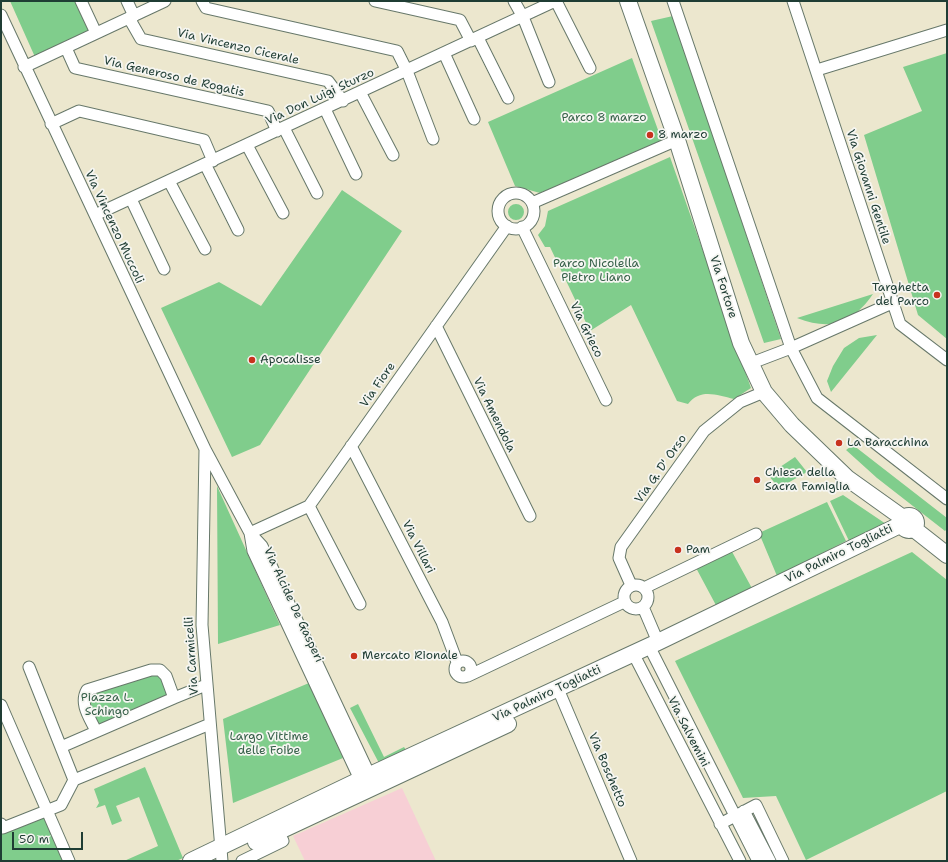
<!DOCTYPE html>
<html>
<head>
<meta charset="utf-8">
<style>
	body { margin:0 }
	#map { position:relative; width:948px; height:862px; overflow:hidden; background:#ece7ce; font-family:"Shantell Sans",sans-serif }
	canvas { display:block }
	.frame { position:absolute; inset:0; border:2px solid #1f3d34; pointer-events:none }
	.scale { position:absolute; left:12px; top:832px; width:71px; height:18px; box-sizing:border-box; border:2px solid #1f3d34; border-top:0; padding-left:5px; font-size:12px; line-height:14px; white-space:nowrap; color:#1f3d34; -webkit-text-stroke:3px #f6f6f2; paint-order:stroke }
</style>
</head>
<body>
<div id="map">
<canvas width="948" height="862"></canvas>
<div class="frame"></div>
<div class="scale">50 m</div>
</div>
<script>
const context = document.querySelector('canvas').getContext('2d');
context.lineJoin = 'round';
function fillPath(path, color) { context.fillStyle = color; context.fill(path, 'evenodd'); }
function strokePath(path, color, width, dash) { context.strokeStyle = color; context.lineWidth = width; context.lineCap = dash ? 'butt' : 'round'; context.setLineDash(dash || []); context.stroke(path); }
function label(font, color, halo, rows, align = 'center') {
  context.font = font + ' "Shantell Sans",sans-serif'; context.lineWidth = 3.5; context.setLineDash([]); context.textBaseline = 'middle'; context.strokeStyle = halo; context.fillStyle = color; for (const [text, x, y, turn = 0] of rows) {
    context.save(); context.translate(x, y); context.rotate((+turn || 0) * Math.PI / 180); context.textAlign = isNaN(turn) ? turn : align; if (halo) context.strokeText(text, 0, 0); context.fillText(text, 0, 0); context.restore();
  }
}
fillPath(new Path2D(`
	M402 788 436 861H305L293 836Z`), '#f7cfd5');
fillPath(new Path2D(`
	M10 1H76L91 31 35 57Z
	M673 16 781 339 764 343 651 21Z
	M947 53V339L918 315 864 135 922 111 903 67Z
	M632 58 662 141 540 193 515 186 488 122Z
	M670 157 751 388 734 399C717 395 700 388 688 404L677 401 631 305 590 331 550 247H545L538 235 545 226 548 211Z
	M342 190 402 231 260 445 232 457 161 308 219 282 261 306Z
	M508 212a8 8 0 1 1 16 0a8 8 0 1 1-16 0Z
	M873 294C852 324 831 331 797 318Z
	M877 335 831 392 827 381 833 366 844 348 859 338Z
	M853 445 947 518V529L945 531 877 478 846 450Z
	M795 457 807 472 779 488 768 475Z
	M217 486 280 625 218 644Z
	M843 495 889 526 850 543 830 501Z
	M827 502 846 541 777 576 759 533Z
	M730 548 754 592 718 609 695 566Z
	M912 552 947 580V791L806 860 776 796 743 798 675 661Z
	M160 670 174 698 96 731 84 704 87 690Z
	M309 683 343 758 233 803 223 719Z
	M358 704 384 757 404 747 408 753 380 765 350 708Z
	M145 767 183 858 176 861H124L158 846 139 797 116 806 122 821 112 825 105 805 96 808 99 803 94 789Z
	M47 816 66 861H1V834Z`), '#80cd8c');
const street = new Path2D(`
	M81 1 96 33
	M127 1 134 16
	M202 1 206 8 397 51 407 71 433 139
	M375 1 460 20 471 41
	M514 1 523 17 549 82
	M556 1 590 68
	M673 1 791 348 817 398 947 499
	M793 1 900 324 947 360
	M1 15 205 449 250 533 262 546 372 780
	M129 18 141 39 328 81 343 101
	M478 38 508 98
	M66 48 75 68 268 111 277 131
	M444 53 474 119
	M24 67 165 1
	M817 70 947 30
	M360 92 393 155
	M325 109 356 174
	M51 124 79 111 204 140 213 161
	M284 128 317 193
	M247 145 283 213
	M205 164 238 230
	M169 181 205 249
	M498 211a18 18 0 1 1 36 0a18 18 0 1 1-36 0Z
	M131 199 164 269
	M532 203 677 140
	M95 215 555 1
	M522 227 606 400
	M436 326 530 516
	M749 364 791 348 892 303
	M351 446 442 622 457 662
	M205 450 202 625 222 861
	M309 506 360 604
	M250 533 309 506 507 226
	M250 533 253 551 363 786
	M624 597a12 12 0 1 1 24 0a12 12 0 1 1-24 0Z
	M631 585 619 558 621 547 704 431 740 402 764 392
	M644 588 756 534
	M643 607 658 642
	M649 646 758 861
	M633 653 740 861
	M455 669a8 8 0 1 1 16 0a8 8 0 1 1-16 0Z
	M29 667 74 780
	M468 676 624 602
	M558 689 631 861
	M174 698 206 685
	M1 705 69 861
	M61 747 174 698 166 676 160 670H151L87 690C79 704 90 718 96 731
	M744 811 770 861
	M1 824 3 828 61 805 74 780 210 724
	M720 824 756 805 783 861
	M242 861 283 841 276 827`);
const secondary = new Path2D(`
	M628 1 677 140 741 343 764 392 792 425 847 478 903 518
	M902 523a7 7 0 1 1 14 0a7 7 0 1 1-14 0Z
	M914 529 947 555
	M256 842 508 724
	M191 861 370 775 658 642 902 524`);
strokePath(street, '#67786a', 13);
strokePath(secondary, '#67786a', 18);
strokePath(street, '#fff', 11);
strokePath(secondary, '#fff', 16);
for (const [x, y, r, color] of [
	[650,135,4,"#c8321e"],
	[937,295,4,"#c8321e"],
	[252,360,4,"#c8321e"],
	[839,443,4,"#c8321e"],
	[757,480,4,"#c8321e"],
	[678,550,4,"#c8321e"],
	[354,656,4,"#c8321e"]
]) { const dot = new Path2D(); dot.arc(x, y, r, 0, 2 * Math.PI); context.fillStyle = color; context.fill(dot); strokePath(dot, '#f6f6f2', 1.5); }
label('12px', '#1f3d34', '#f6f6f2', [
	["Via Vincenzo Cicerale",238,47,13],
	["Via Generoso de Rogatis",174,77,13],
	["Via Don Luigi Sturzo",320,97,-25],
	["Via Giovanni Gentile",868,187,72],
	["Via Vincenzo Muccoli",114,227,65],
	["Via Fortore",723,287,72],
	["Via Grieco",586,330,64],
	["Via Fiore",378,385,-55],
	["Via Amendola",494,415,64],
	["Via G. D' Orso",661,469,-55],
	["Via Villari",418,547,63],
	["Via Palmiro Togliatti",839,554,-26],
	["Via Alcide De Gasperi",293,605,65],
	["Via Carmicelli",192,656,-94],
	["Via Palmiro Togliatti",547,694,-25],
	["Via Salvemini",688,732,63],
	["Via Boschetto",607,770,67]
]);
label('12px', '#37614a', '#f6f6f2', [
	["Parco 8 marzo",604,118],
	["Parco Nicolella",596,264],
	["Pietro Liano",596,278],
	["Piazza L.",107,698],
	["Schingo",107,712],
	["Largo Vittime",269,737],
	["delle Foibe",269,751]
]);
label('12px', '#1f3d34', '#f6f6f2', [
	["8 marzo",658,135],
	["Targhetta",929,288,"right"],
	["del Parco",929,302,"right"],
	["Apocalisse",260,360],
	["La Baracchina",847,443],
	["Chiesa della",765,473],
	["Sacra Famiglia",765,487],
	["Pam",686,550],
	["Mercato Rionale",362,656]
], 'left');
</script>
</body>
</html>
